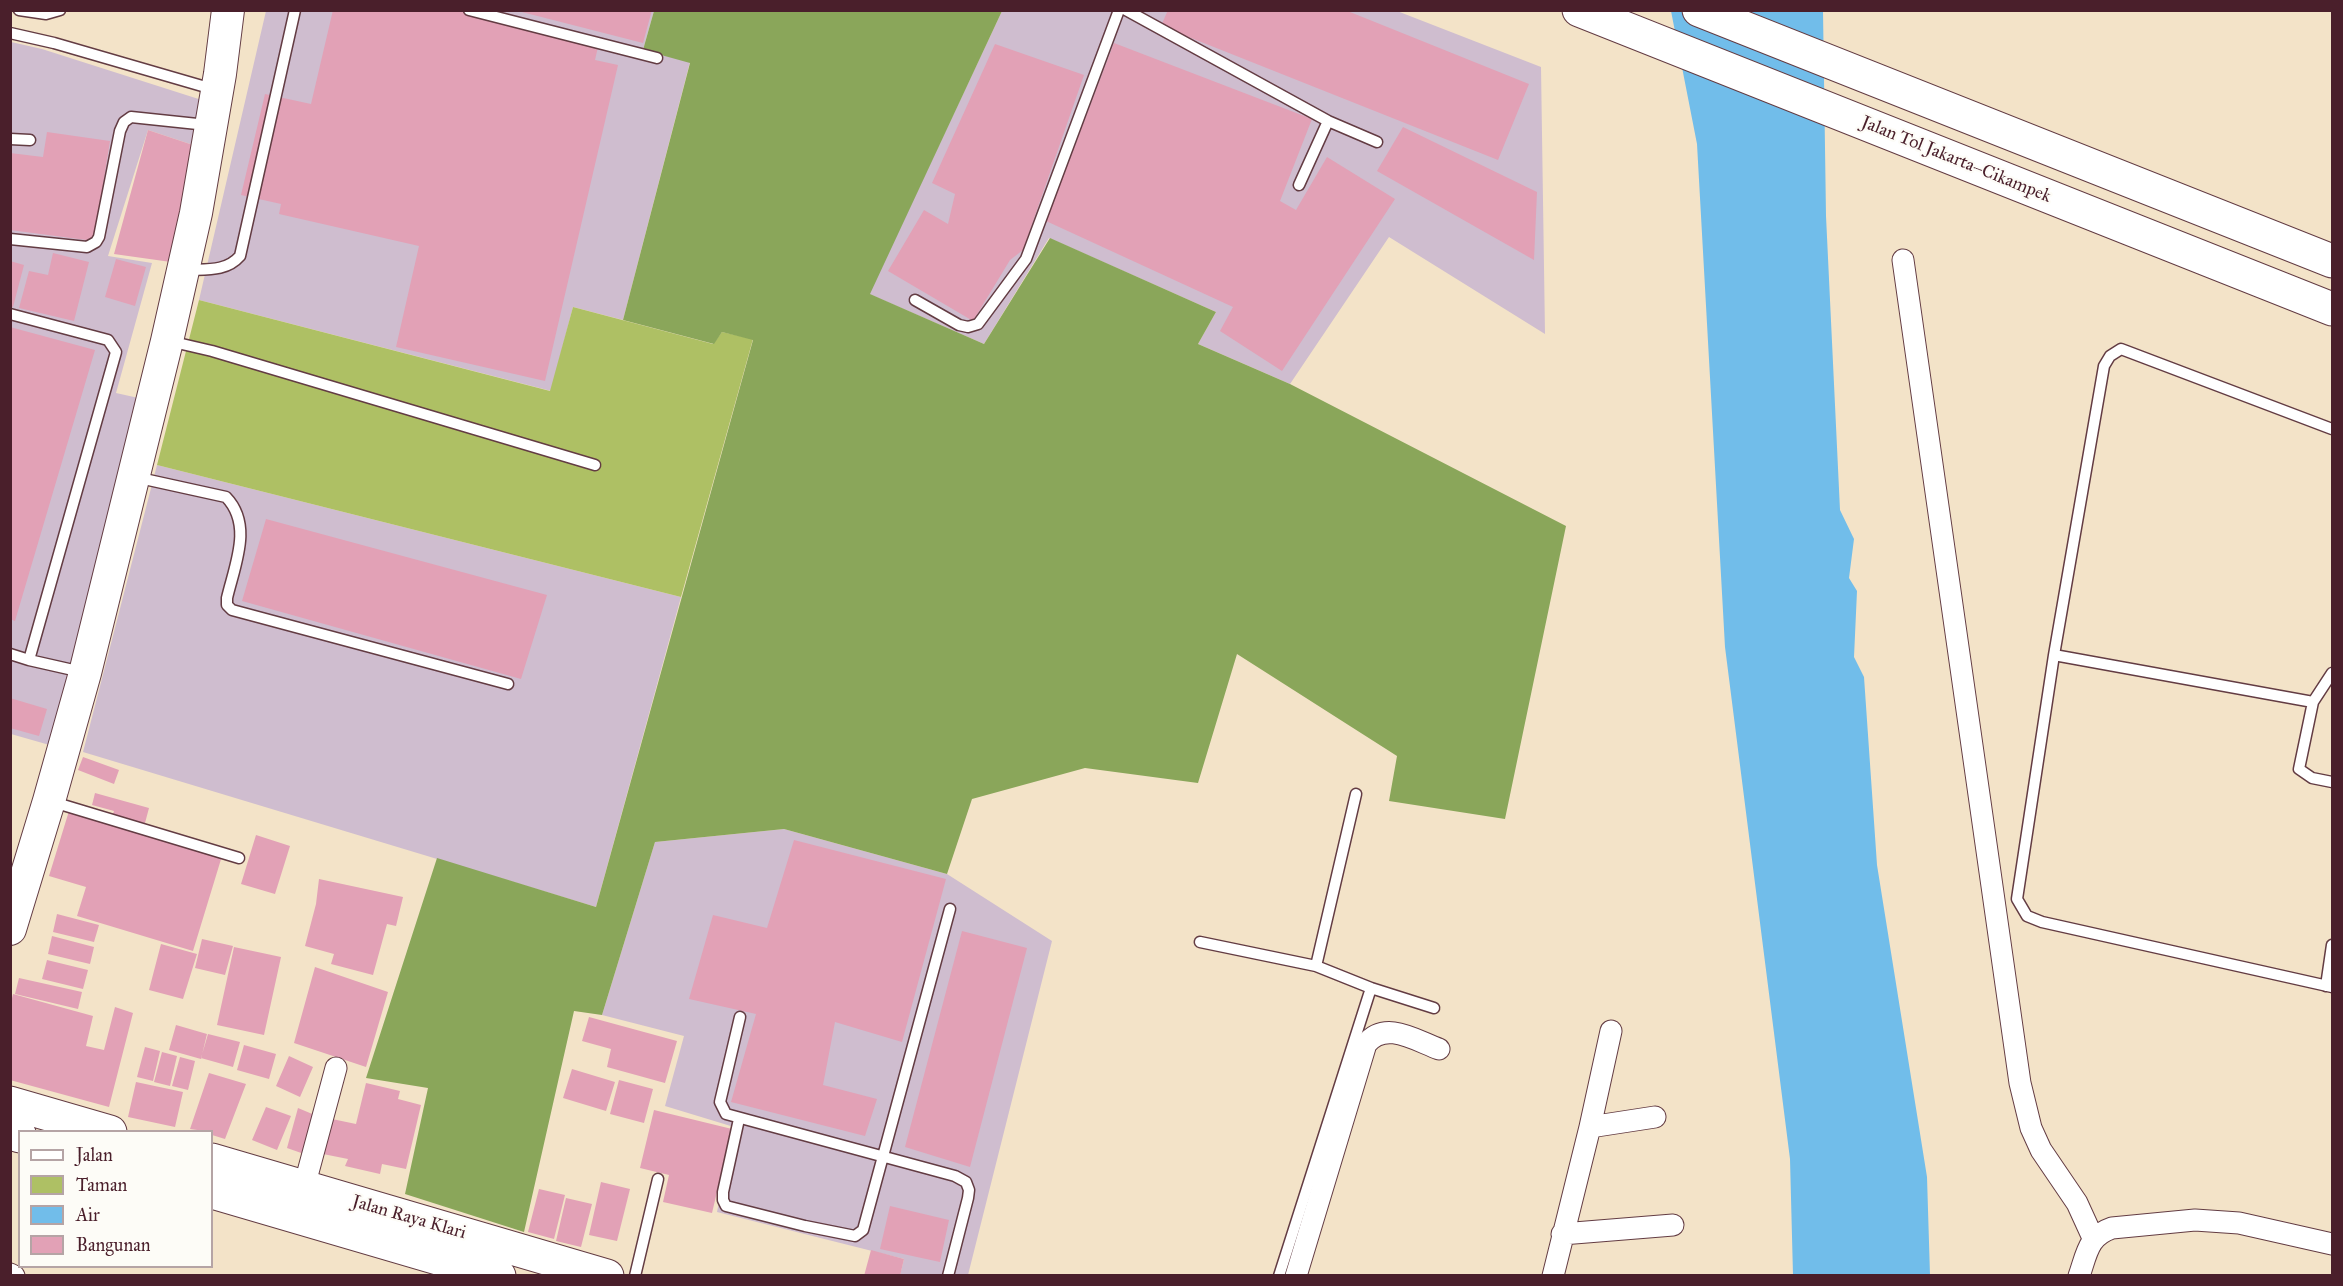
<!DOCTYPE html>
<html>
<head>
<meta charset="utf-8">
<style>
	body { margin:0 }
	#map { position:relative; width:2343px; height:1286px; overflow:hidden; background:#f3e3c8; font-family:"IM FELL Great Primer",serif }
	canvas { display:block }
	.frame { position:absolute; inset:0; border:12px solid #4a1f2b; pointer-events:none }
	.legend { position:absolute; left:18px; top:1130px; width:195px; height:138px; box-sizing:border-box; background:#fdfcf7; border:2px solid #b5a4a5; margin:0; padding:8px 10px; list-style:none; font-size:18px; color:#4a1f2b }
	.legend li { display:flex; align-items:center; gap:12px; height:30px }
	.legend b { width:30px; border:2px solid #b5a4a5 }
</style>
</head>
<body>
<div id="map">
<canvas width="2343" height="1286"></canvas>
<div class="frame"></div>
<ul class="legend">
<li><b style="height:8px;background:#fff"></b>Jalan</li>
<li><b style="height:16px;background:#aec064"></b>Taman</li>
<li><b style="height:16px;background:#71bdea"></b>Air</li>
<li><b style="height:16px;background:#e2a1b6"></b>Bangunan</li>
</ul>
</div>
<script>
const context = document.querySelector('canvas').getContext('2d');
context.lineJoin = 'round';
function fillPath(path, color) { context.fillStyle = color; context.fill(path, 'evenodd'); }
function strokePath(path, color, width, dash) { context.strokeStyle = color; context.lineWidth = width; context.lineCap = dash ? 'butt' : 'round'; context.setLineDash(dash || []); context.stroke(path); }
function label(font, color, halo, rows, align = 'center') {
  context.font = font + ' "IM FELL Great Primer",serif'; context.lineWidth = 4.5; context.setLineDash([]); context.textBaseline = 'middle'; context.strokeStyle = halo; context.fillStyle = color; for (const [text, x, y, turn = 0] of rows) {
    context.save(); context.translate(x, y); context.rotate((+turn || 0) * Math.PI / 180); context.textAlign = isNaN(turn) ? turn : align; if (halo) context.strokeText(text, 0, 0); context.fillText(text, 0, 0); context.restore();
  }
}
fillPath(new Path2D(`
	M266 11H654L643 50 690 62 623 320 573 307 551 391 199 300Z
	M1002 11H1397L1541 67 1545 334 1389 237 1290 384 1198 344 1216 312 1049 238 984 344 869 294Z
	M11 42 42 49 208 102 199 147 148 130 108 256 152 263 116 393 143 399 53 746 11 734Z
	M157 465 681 597 596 907 83 752Z
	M784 829 947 874 1052 941 968 1275H900L904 1259 717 1212 734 1127 665 1106 684 1036 602 1015 655 842Z`), '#cfbdcf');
fillPath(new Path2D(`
	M199 300 550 391 573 307 713 344 722 332 753 339 681 597 157 465Z`), '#aec064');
fillPath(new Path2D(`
	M654 11H1002L870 294 984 344 1050 238 1216 312 1198 344 1290 384 1566 526 1505 819 1389 801 1397 756 1237 654 1198 783 1085 768 972 799 947 874 784 829 655 842 602 1015 574 1011 524 1232 405 1194 428 1088 366 1078 437 858 596 907 753 340 722 332 714 344 623 320 690 63 643 50Z`), '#8aa65a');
fillPath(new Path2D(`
	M1671 11H1823L1826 216 1840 510 1854 539 1849 578 1857 591 1854 657 1864 677 1877 865 1927 1177 1930 1275H1793L1790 1159 1725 647 1697 144Z`), '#71bdea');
fillPath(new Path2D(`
	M333 10H480L600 38 595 60 618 65 545 381 396 347 419 246 279 214 281 204 241 195 265 94 311 104Z
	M514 10H652L643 43Z
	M1168 10H1345L1529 84 1498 160 1161 26Z
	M1114 43 1312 119 1280 201 1296 210 1327 157 1395 199 1282 371 1220 331 1233 307 1046 221Z
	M995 44 1084 75 1023 250 1010 260 973 321 888 271 924 210 948 224 955 194 932 183Z
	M1403 127 1537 192 1534 260 1377 171Z
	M148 130 199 147 178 263 114 254Z
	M47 132 110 141 94 241 10 230V153L43 157Z
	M53 253 89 262 74 321 19 308 29 271 48 275Z
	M116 259 146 267 135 306 105 297Z
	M10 261 24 265 13 307 10 306Z
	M10 327 95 350 15 621 10 619Z
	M266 519 547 595 521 679 242 601Z
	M10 698 47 709 39 736 10 728Z
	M83 757 119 770 114 784 78 770Z
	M95 793 149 808 145 823 112 817 114 811 92 805Z
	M69 811 222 856 193 951 77 916 86 887 49 876Z
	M256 835 290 846 275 894 241 884Z
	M794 840 946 879 902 1042 835 1022 823 1085 877 1099 865 1136 731 1102 756 1014 689 999 713 915 767 928Z
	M319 879 403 897 396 926 387 924 373 975 331 964 334 954 305 946 316 904Z
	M57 914 99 925 94 942 53 932Z
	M962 931 1027 948 970 1167 905 1147Z
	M52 936 94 947 90 964 48 954Z
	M202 939 233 946 225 975 195 968Z
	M161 944 197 954 183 999 149 990Z
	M234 947 281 957 264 1035 217 1025Z
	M47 960 88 970 83 989 42 979Z
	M315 967 388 992 366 1067 294 1043Z
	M19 978 82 992 78 1009 15 994Z
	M13 994 93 1016 86 1046 104 1050 115 1007 133 1013 109 1107 10 1080V1006Z
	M589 1017 677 1041 665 1083 607 1067 611 1049 582 1041Z
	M176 1025 207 1034 201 1059 169 1050Z
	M208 1034 240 1042 233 1067 201 1058Z
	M244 1045 276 1054 269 1079 237 1070Z
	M145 1047 160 1051 153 1081 137 1077Z
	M162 1052 177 1056 170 1086 154 1082Z
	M289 1056 313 1067 300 1097 276 1086Z
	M180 1057 195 1061 188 1090 172 1086Z
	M572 1069 615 1082 606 1111 563 1098Z
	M209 1073 246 1084 225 1139 212 1135V1132L190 1129Z
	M619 1080 653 1089 644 1123 610 1114Z
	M136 1082 183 1092 175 1127 128 1117Z
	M366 1083 400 1091 398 1099 421 1105 406 1169 382 1164 380 1174 345 1166 348 1159 323 1154 332 1119 356 1124Z
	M266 1107 291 1116 277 1150 252 1140Z
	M298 1108 317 1116 307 1155 287 1148Z
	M654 1110 732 1129 712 1213 663 1202 669 1175 640 1168Z
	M601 1182 630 1189 617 1241 589 1235Z
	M539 1189 565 1195 554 1239 528 1232Z
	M566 1198 592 1204 581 1247 556 1241Z
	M890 1206 949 1220 940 1262 880 1249Z
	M871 1250 904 1259 900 1276H864Z`), '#e2a1b6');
const lane = new Path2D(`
	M19 10 46 14 60 10
	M469 10 657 58
	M1126 10 1328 121 1377 142
	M10 33 54 43 216 90
	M10 139 30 140
	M1299 185 1328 121
	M10 239 87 247 96 242 99 237 120 131 124 122 131 117 207 125
	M187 270C206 269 226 272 240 256L295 10
	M915 300 959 325 968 327 978 324 1026 259 1119 10
	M10 314 108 340 116 352 29 660
	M169 341 212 351 595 465
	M2332 429 2121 349 2110 356 2104 366 2054 655 2017 899 2027 916 2042 922 2332 987
	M135 477 226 497C253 525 235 564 227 598V605L232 610 508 684
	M10 654 29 660 82 672
	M2054 655 2313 702
	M2332 673 2313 702 2299 769 2312 778 2332 782
	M53 802 239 858
	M1200 942 1316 966 1371 988 1279 1276
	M1316 966 1356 794
	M2326 986 2332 945
	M1371 988 1434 1008
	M740 1017 720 1102 726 1114 955 1176 966 1182 969 1190 968 1198 948 1276
	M739 1119 723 1192V1200L726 1206 805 1226 855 1236 863 1230 950 909
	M635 1276 658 1179`);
const street = new Path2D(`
	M1903 260 2020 1083 2031 1128 2041 1150 2077 1203 2093 1238
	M1590 1127 1611 1031
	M304 1187 336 1068
	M1562 1234 1673 1225
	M10 1274 14 1276
	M1296 1276 1366 1044C1385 1020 1415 1040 1439 1049
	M1553 1276 1590 1127 1655 1117
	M2079 1276C2087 1253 2088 1236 2112 1228L2195 1220 2239 1223 2332 1244`);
const secondary = new Path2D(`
	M10 929 49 801 85 673 167 341 196 213 220 74 228 10`);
const highway = new Path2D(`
	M1579 10 2332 309
	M1699 10 2332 261
	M10 1103 110 1132
	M10 1133 20 1136
	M212 1160 607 1276
	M212 1192 499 1276`);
strokePath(lane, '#633c43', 13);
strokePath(street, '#633c43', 23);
strokePath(secondary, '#633c43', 34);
strokePath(highway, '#633c43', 35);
strokePath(lane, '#fff', 10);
strokePath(street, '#fff', 21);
strokePath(secondary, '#fff', 32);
strokePath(highway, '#fff', 33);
label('18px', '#4a1f2b', '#fdfcf7', [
	["Jalan Tol Jakarta–Cikampek",1956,160,22],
	["Jalan Raya Klari",409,1218,16]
]);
</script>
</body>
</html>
